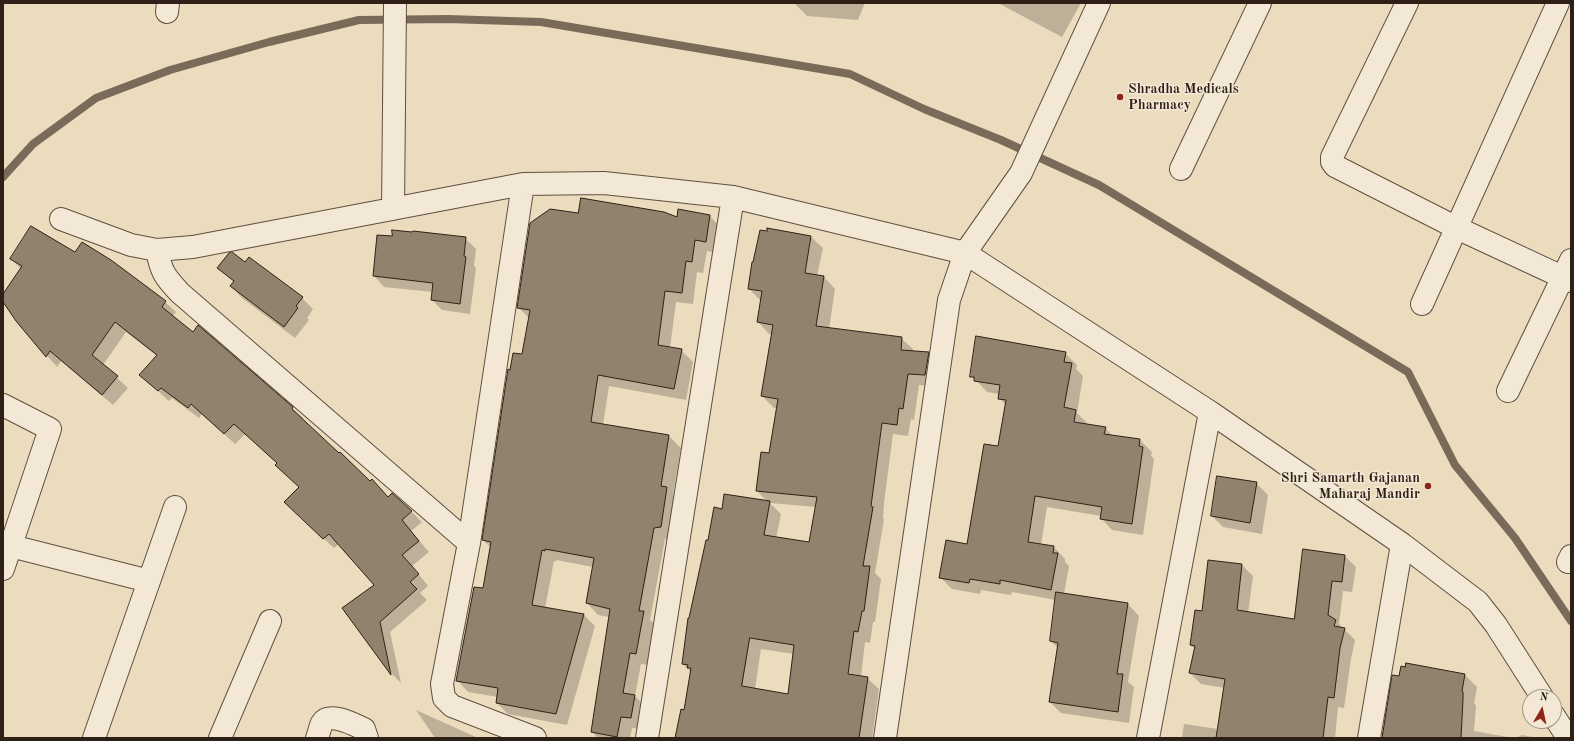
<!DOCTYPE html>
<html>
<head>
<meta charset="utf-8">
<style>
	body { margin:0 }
	#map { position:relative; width:1574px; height:741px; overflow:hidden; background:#ecdcbe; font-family:"Old Standard TT",serif }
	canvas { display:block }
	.frame { position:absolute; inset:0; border:4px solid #2e2017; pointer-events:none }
	.north { position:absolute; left:1522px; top:689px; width:40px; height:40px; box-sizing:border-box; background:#f3e8d5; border:1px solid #a49889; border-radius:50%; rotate:9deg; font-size:11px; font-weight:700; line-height:16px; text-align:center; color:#2e2017 }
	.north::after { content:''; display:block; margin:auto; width:14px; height:18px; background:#8f2418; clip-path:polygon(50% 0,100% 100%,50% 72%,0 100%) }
</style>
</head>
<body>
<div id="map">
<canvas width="1574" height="741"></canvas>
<div class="frame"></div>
<div class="north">N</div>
</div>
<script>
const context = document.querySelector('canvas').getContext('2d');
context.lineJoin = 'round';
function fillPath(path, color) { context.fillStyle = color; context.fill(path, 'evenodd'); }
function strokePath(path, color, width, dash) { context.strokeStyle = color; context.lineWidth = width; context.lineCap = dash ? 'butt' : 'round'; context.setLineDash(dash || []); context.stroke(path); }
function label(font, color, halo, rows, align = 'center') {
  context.font = font + ' "Old Standard TT",serif'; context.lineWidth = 3; context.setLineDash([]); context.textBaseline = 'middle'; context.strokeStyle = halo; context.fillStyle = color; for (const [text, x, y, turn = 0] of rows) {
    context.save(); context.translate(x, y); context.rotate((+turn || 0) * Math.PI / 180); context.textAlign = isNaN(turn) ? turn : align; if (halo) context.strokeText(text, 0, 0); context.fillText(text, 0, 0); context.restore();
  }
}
fillPath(new Path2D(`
	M794 3H865L858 20 807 16Z
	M998 3H1081L1062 37Z
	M579 214 678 218 710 216 721 228 717 253 707 251 703 273 697 272 693 304 676 302 670 348 681 350 693 362 686 400 609 386 603 425 669 436 681 448 673 494 678 499 672 538 665 539 650 620 655 624 648 665 641 664 635 696 646 707 642 729 632 728 630 738H598L592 732 610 617 598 615 587 603 593 567 556 560V562L554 561 545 608 584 615 595 626 567 725 508 714 497 703 498 697 468 692 457 680 484 589 491 548 483 540 511 371 523 355 530 319 518 307Z
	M768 229 811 237 823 248 817 276 824 277 835 289 829 329 901 338 913 349V352L928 353 940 364 937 386 919 385 914 420 911 419 908 436 893 434 884 503 883 518 884 519 875 573 881 579 875 622H873L870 643 865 642 861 677 867 678 879 689 872 738H676L685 711 691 672 683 664 690 619 709 542 722 510 768 502 757 491 770 454 778 408H774L762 396 772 334H769L758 322 761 301 749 289ZM770 503 816 507 810 543 776 538 781 514ZM761 649 794 654 789 695 755 689Z
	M465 238 476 249 474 266 476 268 470 314 442 310 432 300 433 292 384 287 374 276Z
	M76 253 165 302 176 312 172 317 292 408 303 418 302 420 388 498 407 507 422 522 411 531 429 552 412 566 428 586 420 593 427 600 390 632 401 683 392 674 344 609 375 585 339 544 334 548 296 513 300 487 278 464 245 434 235 444 202 414 199 418 172 398 169 401 151 385 140 375 157 356 126 332 103 365 128 388 113 405 61 361 57 367 17 321 3 300V296L21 269 11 259Z
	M245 263 302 298 313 309 307 318 309 320 295 338 242 298 231 286 234 282 218 268Z
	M1065 353 1077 365 1076 369 1083 376 1077 413 1087 423V425L1105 428 1113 436 1140 440 1152 452 1151 456 1154 459 1143 535 1112 530 1101 518V516L1047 507 1041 545 1054 547 1065 559V562L1069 566 1064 594 1128 604 1139 616 1128 682 1134 687 1129 723 1061 713 1050 702 1058 648 1051 641 1056 600 1012 592 1011 595 981 590 980 594 952 589 940 577 967 545 999 447 1006 405 999 398V394L987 392 972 376Z
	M1256 483 1268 495 1262 534 1223 527 1212 516Z
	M1345 556 1356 567 1352 592 1343 591 1339 624 1355 640 1351 659 1344 708 1338 707 1335 738H1182L1184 724 1218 729 1225 688 1201 684 1190 673 1195 649 1191 645 1203 613 1242 565 1253 576 1248 613 1294 620Z
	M1464 674 1477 687 1474 704 1476 705 1474 731 1513 738H1388L1400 677Z
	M416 710 478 738H435Z
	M1522 735 1538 738H1516Z`), '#0003');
strokePath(new Path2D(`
	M3 177 33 144 96 98 170 70 269 42 359 20 448 19 541 22 850 74 924 109 1001 140 1099 185 1408 372 1455 465 1515 538 1571 621`), '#796a59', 8);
const building = new Path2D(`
	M581 198 664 212 677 217 678 209 710 215 706 242 695 240 692 262 686 261 682 293 665 291 658 345 682 349 674 389 598 375 591 422 669 435 661 486 667 487 661 527 654 528 639 611H644L636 654 630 653 623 693 635 695 631 718 621 717 617 737 591 732 610 609 586 603 594 558 545 549V551L542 550 532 605 584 614 556 714 496 703 498 688 456 681 474 587 483 588 491 542 482 540 508 369 510 370 513 353 522 354 530 310 517 308 530 223 550 209 578 213Z
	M31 226 75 252 82 242 111 260 166 301 162 307 193 332 198 325 293 407 292 409 339 453 340 452 370 481 372 479 388 497 392 493 412 511 402 520 419 541 402 555 419 574 410 582 417 589 380 622 391 675 342 608 374 585 329 534 323 539 284 502 299 487 275 465 277 463 234 424 224 434 191 404 188 408 161 388 158 391 139 375 157 355 115 322 92 355 118 376 102 395 50 351 46 357 16 321 3 302V294L22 266 10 259Z
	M767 228 811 236 805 273 824 276 816 326 902 337 901 350 929 352 925 375 908 374 903 409 899 408 897 425 882 423 873 491 871 506 873 507 863 566H870L864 611H862L858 632 854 631 848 674 868 677 859 738H675L681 709 684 710 691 668H687L688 665 682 664 688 618H689L706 540H708L714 507 722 509 724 494 770 501 764 535 809 542 817 497 756 491 761 452 769 453 778 399 761 396 773 325 757 322 762 291 748 289 752 262H753L760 230 767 231ZM750 638 794 645 788 694 742 686Z
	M392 230 412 232 413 231 466 237 464 256 466 257 460 304 431 300 433 283 373 276 377 235 392 236Z
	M232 252 245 262 249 257 303 297 296 306 298 308 284 327 230 286 234 281 217 268 229 253Z
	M976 336 1066 352 1064 362 1072 363 1064 407 1076 410 1074 422 1106 427 1104 434 1140 439 1139 446 1143 447 1132 524 1100 519 1102 507 1035 496 1028 542 1054 546 1053 553H1058L1051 590 1000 580V584L970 579 969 583 939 578 946 540 967 544 984 444 998 446 1006 400 998 399 1000 385 974 381V377H970Z
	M1217 476 1257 482 1250 523 1211 516Z
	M1303 549 1345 555 1342 582 1332 581 1328 615 1336 620 1334 626 1345 628 1340 648 1334 698 1328 697 1323 738H1216L1225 679 1189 673 1195 646 1190 645 1195 610 1202 611 1208 560 1242 564 1237 610 1294 619Z
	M1056 592 1128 603 1117 674H1123L1118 712 1049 702 1058 643 1050 641Z
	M1406 663 1465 674 1462 691 1463 692V700L1461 738H1382L1392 675 1399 676 1401 666 1405 667Z`);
fillPath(building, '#91826e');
strokePath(building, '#2e2017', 1);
const minor = new Path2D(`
	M1407 3 1332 157V162L1335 166 1457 228 1571 281
	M167 12 168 3
	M1181 169 1260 3
	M523 184 469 543 442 684 444 698 452 706 535 738
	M393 209 395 3
	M61 219 131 245 157 250 193 247 523 184 604 183 733 197 965 253 1210 412 1402 544 1478 602 1496 625 1542 697
	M157 250C161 272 165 277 180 293L469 543
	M1422 304 1558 3
	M1508 391 1571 260
	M3 405 50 429 3 569
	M11 546 149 581
	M1568 562 1571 556
	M1554 716 1568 738
	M94 738 175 507
	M220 738 270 621
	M317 738C319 733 320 727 322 723 329 711 355 725 364 729L367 738
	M647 738 733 197
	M885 738 949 300 965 253 1021 173 1099 3
	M1148 738 1210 412
	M1369 738 1402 544`);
strokePath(minor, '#5e4f41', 24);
strokePath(minor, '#f3e8d5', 22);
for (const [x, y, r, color] of [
	[1120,97,4,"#8f2418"],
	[1428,486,4,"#8f2418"]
]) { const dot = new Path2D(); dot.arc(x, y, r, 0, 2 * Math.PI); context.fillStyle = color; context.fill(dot); strokePath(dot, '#f3e8d5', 1.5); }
label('bold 14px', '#2e2017', '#f3e8d5', [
	["Shradha Medicals",1128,89],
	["Pharmacy",1128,105],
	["Shri Samarth Gajanan",1420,478,"right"],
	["Maharaj Mandir",1420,494,"right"]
], 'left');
</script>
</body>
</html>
